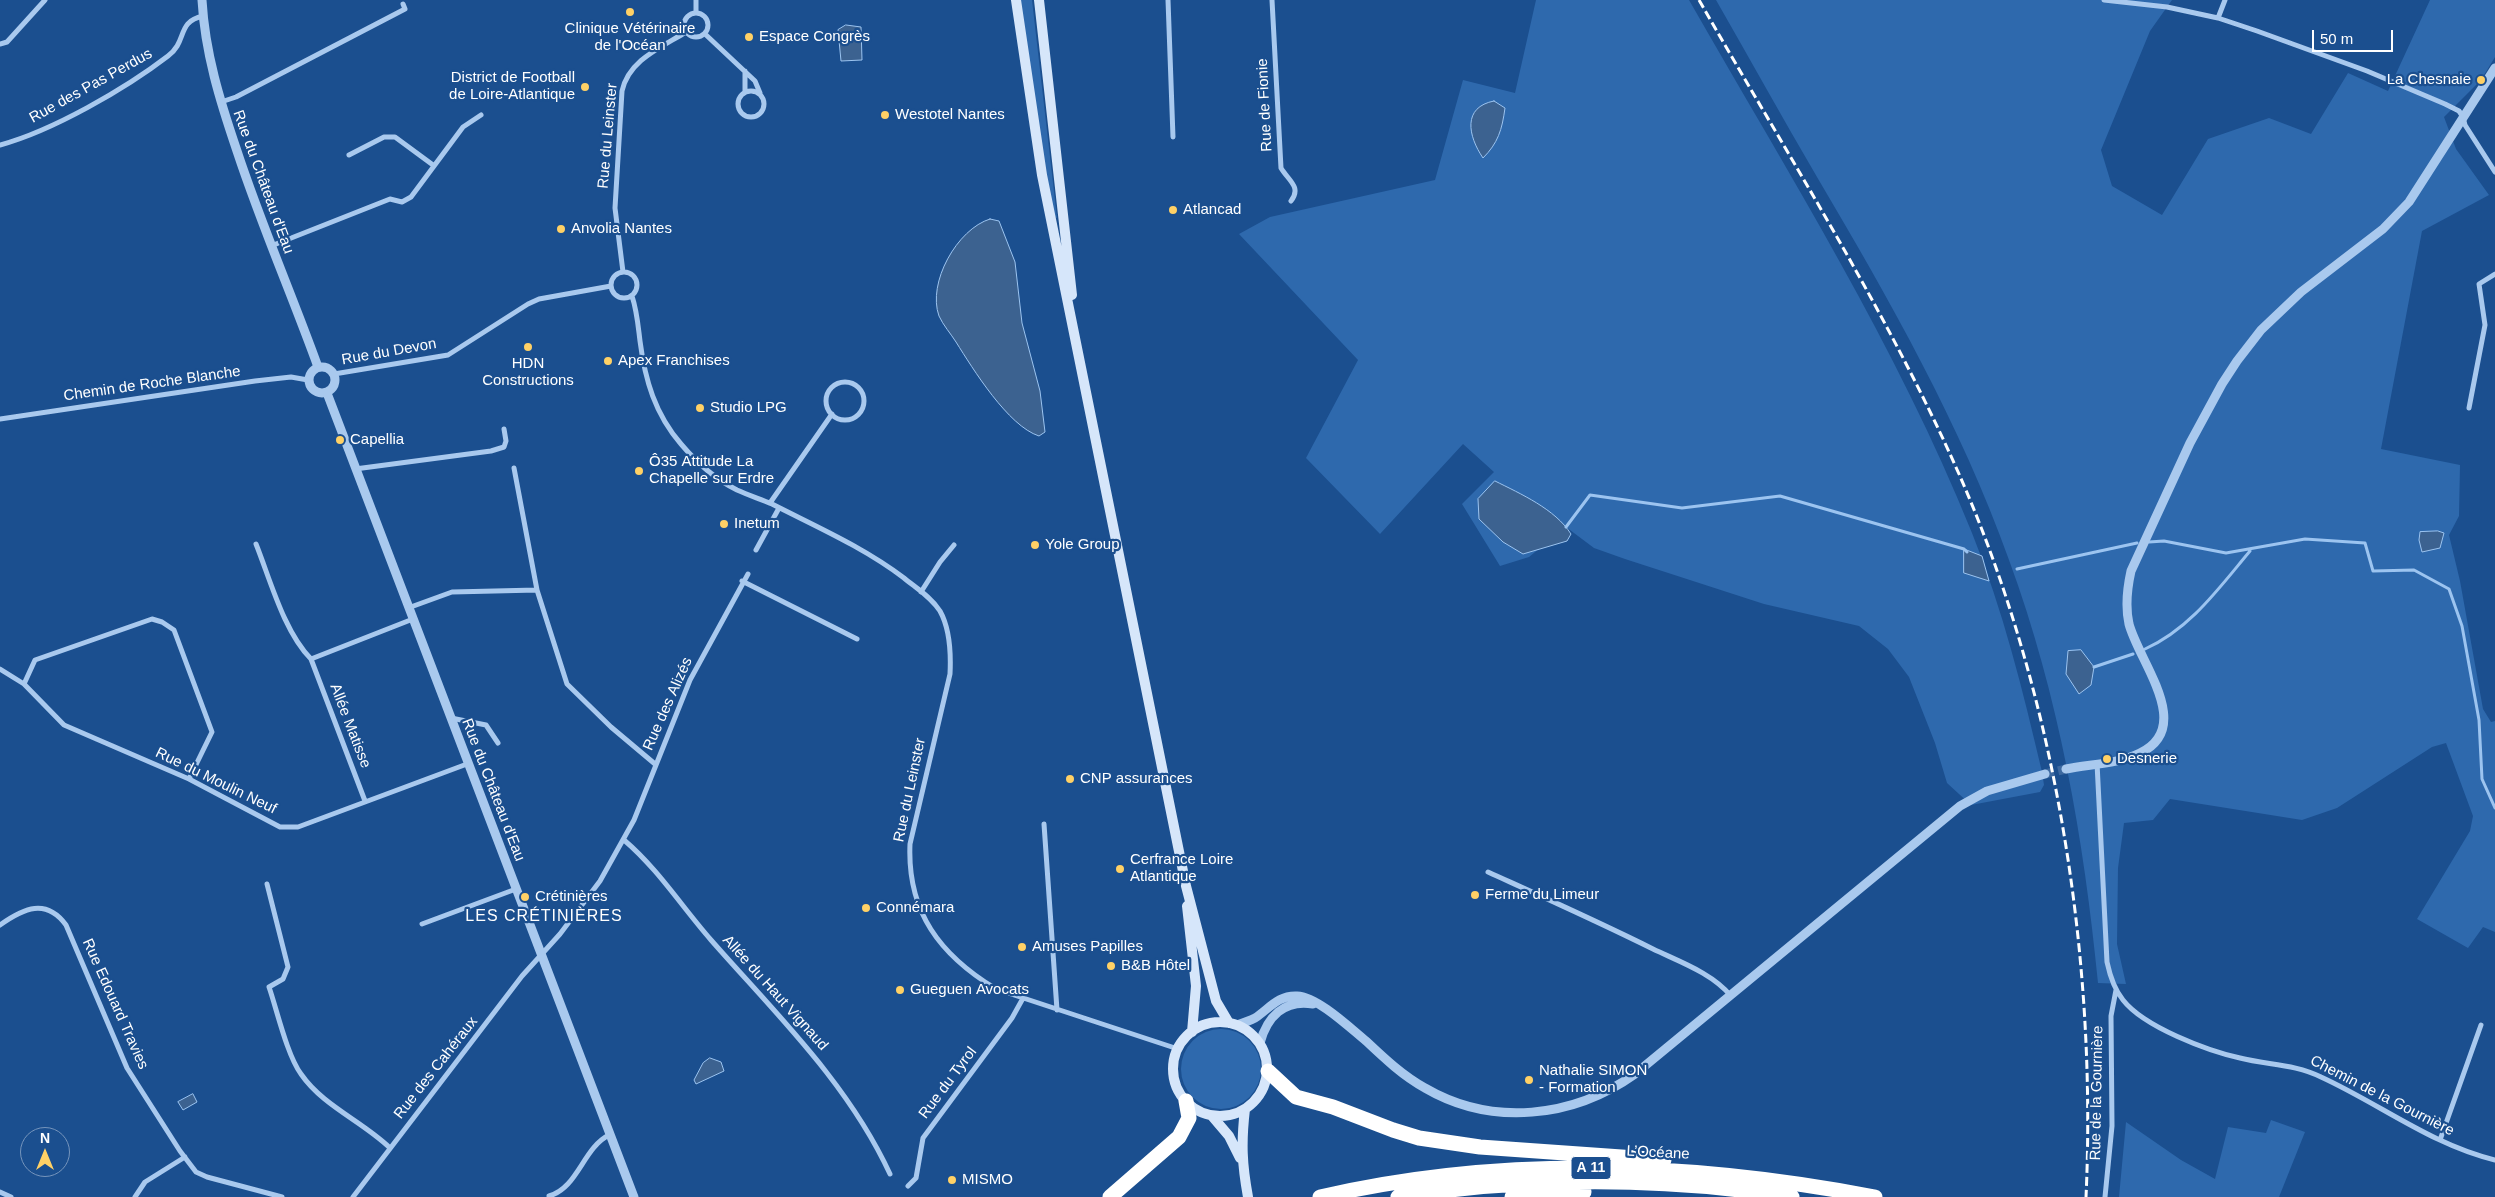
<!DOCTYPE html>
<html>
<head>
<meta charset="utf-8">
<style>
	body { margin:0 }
	#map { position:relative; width:2495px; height:1197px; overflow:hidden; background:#1b4f8f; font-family:Arial,sans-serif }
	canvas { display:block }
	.north { position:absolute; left:20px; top:1127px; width:50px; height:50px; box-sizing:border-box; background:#1b4f8f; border:1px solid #7695bc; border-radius:50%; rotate:0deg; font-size:14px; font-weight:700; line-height:20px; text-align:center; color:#fff }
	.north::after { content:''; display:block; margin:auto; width:18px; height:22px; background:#ffd166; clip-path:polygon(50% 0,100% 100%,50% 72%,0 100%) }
	.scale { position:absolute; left:2312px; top:30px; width:81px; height:22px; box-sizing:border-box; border:2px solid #fff; border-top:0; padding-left:6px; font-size:15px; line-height:18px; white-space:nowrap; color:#fff; -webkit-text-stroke:4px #1b4f8f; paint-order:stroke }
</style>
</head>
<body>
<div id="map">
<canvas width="2495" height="1197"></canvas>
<div class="north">N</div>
<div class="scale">50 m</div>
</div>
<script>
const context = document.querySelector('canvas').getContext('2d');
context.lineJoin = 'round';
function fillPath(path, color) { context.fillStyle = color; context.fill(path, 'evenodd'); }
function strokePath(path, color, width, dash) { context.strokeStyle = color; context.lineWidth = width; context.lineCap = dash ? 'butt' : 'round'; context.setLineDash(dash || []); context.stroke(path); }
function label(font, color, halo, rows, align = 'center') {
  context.font = font + ' Arial,sans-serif'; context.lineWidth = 4.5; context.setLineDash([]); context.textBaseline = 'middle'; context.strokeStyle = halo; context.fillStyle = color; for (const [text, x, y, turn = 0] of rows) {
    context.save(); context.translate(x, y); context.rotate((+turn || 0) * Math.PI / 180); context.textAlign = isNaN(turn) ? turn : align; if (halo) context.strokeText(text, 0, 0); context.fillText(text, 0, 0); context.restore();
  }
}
fillPath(new Path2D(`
	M1019 0H1032L1057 218 1054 217 1038 131Z
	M1536 0H1689C1789 175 1897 346 1972 533 2003 610 2023 691 2042 772L2044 785 2040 792 1971 805 1947 783 1935 743 1909 677 1888 649 1859 626 1764 604 1625 559 1594 548 1566 527 1529 557 1500 566 1462 504 1494 472 1463 444 1380 534 1306 458 1358 360 1239 234 1270 217 1435 180 1463 80 1515 93Z
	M1716 0H2172L2150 31 2101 150 2112 186 2162 215 2208 139 2269 118 2311 134 2348 73 2388 91 2430 0H2495V57L2481 80 2444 117 2456 149 2489 195 2422 231 2381 449 2460 465 2459 516 2449 535 2460 581 2483 709 2491 722 2495 721V932L2483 927 2468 948 2417 919 2470 831 2473 816 2446 743 2432 747 2337 808 2302 820 2170 799 2153 820 2124 823 2118 868 2117 944 2126 984 2098 983C2084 839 2059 696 2009 560 1961 425 1889 299 1817 177 1783 119 1750 59 1716 0ZM2438 531 2444 533 2422 551 2419 540 2420 532Z
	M1181 1069a40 40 0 1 1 80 0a40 40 0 1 1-80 0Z
	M2271 1120 2305 1132 2279 1197H2119L2126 1122 2181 1160 2215 1179 2228 1127 2266 1133Z`), '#2e69ad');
const water = new Path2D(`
	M846 25 861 27 862 60 841 61 838 30Z
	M1494 101 1505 108C1502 130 1498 143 1483 158 1468 136 1462 107 1494 101Z
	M990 219 999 221 1015 262 1022 323 1040 391 1045 432 1039 436C1008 426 973 369 956 342 951 334 943 325 939 316 927 283 957 229 990 219Z
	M1495 481C1521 494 1555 509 1571 534L1567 541 1523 554 1503 542 1479 519 1478 499Z
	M2438 531 2444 533 2440 548 2422 552 2419 540 2420 532Z
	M1964 549 1982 556 1989 581 1964 573Z
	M2081 650 2094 667 2091 685 2079 694 2066 674 2068 651Z
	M710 1058 721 1062 724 1071 696 1084 694 1080 703 1063Z
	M193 1094 197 1102 183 1110 178 1102Z`);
fillPath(water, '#3c6290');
strokePath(water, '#9cc4f0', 1);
strokePath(new Path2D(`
	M1566 527 1590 495 1682 508 1780 496 1964 549 1967 552
	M2149 542 2164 541 2226 553 2305 539 2365 543 2373 571 2414 570 2449 589 2462 626 2479 720 2482 779 2495 808
	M2017 569 2137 543
	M2145 649C2190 629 2219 588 2250 551
	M2094 667 2133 654`), '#9cc4f0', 3);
strokePath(new Path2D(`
	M2045 774 2066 769`), '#3d69a0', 9, [9, 4.5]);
strokePath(new Path2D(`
	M1168 0 1173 137
	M1272 0 1281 168C1288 180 1302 187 1291 201
	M2104 0 2167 7 2218 18 2257 31 2367 71 2445 104 2459 111 2463 117 2465 125 2495 172
	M684 25a12 12 0 1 1 24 0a12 12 0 1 1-24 0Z
	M696 13V0
	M2218 18 2225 0
	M705 34 755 81 760 93
	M0 44 7 42 45 0
	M738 104a13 13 0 1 1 26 0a13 13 0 1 1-26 0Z
	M745 92V71
	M221 102 236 97 405 9 403 4
	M0 145C52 131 125 89 168 56 188 41 176 22 203 16
	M349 155 384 137H395L433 165
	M271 246 390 199 402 202 411 197 463 127 481 115
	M611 285a13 13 0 1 1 26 0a13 13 0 1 1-26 0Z
	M623 272 615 208 622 91C629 60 660 48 686 32
	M632 296C637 311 638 325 640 341 645 380 655 414 681 444 697 463 715 479 737 490 748 495 760 499 772 504 817 527 863 547 904 578 916 588 931 597 940 611 950 629 951 654 950 674L910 844C907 912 940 955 996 989L1178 1049
	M334 374 448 355 528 304 539 299 611 286
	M826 401a19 19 0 1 1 38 0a19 19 0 1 1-38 0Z
	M2469 408 2485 325 2479 284 2495 274
	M0 419 255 381 291 377 308 380
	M514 468 537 590 567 684 611 727 655 764
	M355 469 491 451 504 447 506 441 504 429
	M770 503 832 414
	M256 544C270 579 284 632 311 659L365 801
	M756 550 779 508
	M742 581 857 639
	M921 592 940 562 954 545
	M408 608 452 592 537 590
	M311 659 413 619
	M0 669 24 684 64 725 189 779 280 827H298L467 764
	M24 684 35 660 152 619 162 622 174 630 212 732 189 779
	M451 718 486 725 498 743
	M2097 763 2107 962C2110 976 2114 989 2123 1000 2144 1027 2208 1051 2240 1058 2268 1065 2295 1064 2321 1077 2380 1104 2432 1145 2495 1160
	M1044 824 1057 1010
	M624 840C658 869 682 907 711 940 776 1014 848 1083 890 1174
	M1488 872C1543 897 1599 922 1653 949 1680 962 1712 973 1731 996
	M267 884 288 967 283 979 269 987C277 1010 287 1055 301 1074 323 1106 362 1121 390 1148
	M422 924 516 889
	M0 925C24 908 46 898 66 925L127 1068 180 1151 196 1172 207 1177 282 1197
	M2440 1140 2481 1025
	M908 1186 916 1178 923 1138 1012 1018 1022 1000
	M0 1192 11 1197
	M549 1196C578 1188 583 1148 609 1135
	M135 1197 145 1182 185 1157
	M353 1197 522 976 560 934 600 881 634 820 690 680 748 574
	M2105 1197 2112 1126 2111 1016 2116 990`), '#a9c9ee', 5);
strokePath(new Path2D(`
	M202 0C205 53 220 101 237 151 261 224 292 295 318 367
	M309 380a13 13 0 1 1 26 0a13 13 0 1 1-26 0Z
	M327 393 634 1197
	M2066 769C2090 764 2118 764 2140 753 2195 727 2139 662 2129 624 2125 606 2127 589 2131 571L2190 443 2222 384 2237 361 2261 330 2301 292 2383 229 2409 202 2495 68
	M1237 1025C1243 1023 1249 1021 1255 1018 1269 1009 1278 995 1297 996 1318 997 1350 1028 1366 1041 1384 1058 1403 1076 1425 1088 1492 1127 1573 1118 1635 1074L1960 806 1987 791 2045 774
	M1260 1043C1267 1017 1284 999 1313 1004`), '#a9c9ee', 9);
strokePath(new Path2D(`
	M1016 0 1042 175 1186 886 1216 1001 1229 1023
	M1039 0 1072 295
	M1187 906 1196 986 1192 1032
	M1173 1069a47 47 0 1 1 94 0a47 47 0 1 1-94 0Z
	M1245 1109C1241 1143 1242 1164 1248 1197
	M1212 1116 1229 1136 1240 1158`), '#d6e6fa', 10);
strokePath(new Path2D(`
	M1268 1071 1296 1097 1333 1107 1393 1130 1419 1138 1480 1147 1664 1160
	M1110 1197 1179 1137 1189 1118 1186 1101
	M1320 1197C1502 1155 1692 1162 1875 1197
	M1398 1197C1528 1177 1662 1177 1792 1197
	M1512 1197 1584 1192`), '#fff', 15);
strokePath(new Path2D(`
	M1699 0C1788 156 1886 309 1959 474 2056 695 2097 957 2086 1197`), '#fff', 3, [9, 4]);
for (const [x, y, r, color] of [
	[630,12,5,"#ffd166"],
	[749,37,5,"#ffd166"],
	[2481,80,5,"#ffd166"],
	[585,87,5,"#ffd166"],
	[885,115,5,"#ffd166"],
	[1173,210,5,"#ffd166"],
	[561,229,5,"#ffd166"],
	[528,347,5,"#ffd166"],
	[608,361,5,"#ffd166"],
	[700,408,5,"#ffd166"],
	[340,440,5,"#ffd166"],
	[639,471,5,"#ffd166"],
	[724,524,5,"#ffd166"],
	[1035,545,5,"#ffd166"],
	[2107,759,5,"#ffd166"],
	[1070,779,5,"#ffd166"],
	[1120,869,5,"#ffd166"],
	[1475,895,5,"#ffd166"],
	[525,897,5,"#ffd166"],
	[866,908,5,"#ffd166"],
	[1022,947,5,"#ffd166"],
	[1111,966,5,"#ffd166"],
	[900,990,5,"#ffd166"],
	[1529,1080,5,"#ffd166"],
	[952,1180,5,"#ffd166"]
]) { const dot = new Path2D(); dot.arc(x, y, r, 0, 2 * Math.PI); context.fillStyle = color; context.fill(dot); strokePath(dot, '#1b4f8f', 2); }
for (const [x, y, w] of [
	[1591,1168,40]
]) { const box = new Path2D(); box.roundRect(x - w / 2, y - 11.5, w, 23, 4); context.fillStyle = '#1b4f8f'; context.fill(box); strokePath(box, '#fff', 1); }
label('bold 14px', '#fff', null, [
	["A 11",1591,1168]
]);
label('15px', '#fff', '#1b4f8f', [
	["Clinique Vétérinaire",630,29,"center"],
	["de l'Océan",630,46,"center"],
	["Espace Congrès",759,37],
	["District de Football",575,78,"right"],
	["de Loire-Atlantique",575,95,"right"],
	["La Chesnaie",2471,80,"right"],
	["Westotel Nantes",895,115],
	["Atlancad",1183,210],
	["Anvolia Nantes",571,229],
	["Apex Franchises",618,361],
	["HDN",528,364,"center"],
	["Constructions",528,381,"center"],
	["Studio LPG",710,408],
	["Capellia",350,440],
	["Ô35 Attitude La",649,462],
	["Chapelle sur Erdre",649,479],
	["Inetum",734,524],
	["Yole Group",1045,545],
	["Desnerie",2117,759],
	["CNP assurances",1080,779],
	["Cerfrance Loire",1130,860],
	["Atlantique",1130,877],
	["Ferme du Limeur",1485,895],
	["Crétinières",535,897],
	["Connémara",876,908],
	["Amuses Papilles",1032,947],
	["B&B Hôtel",1121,966],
	["Gueguen Avocats",910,990],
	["Nathalie SIMON",1539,1071],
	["- Formation",1539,1088],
	["MISMO",962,1180]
], 'left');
label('15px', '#fff', '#1b4f8f', [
	["Rue des Pas Perdus",91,86,-29],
	["Rue de Fionie",1265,105,-93],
	["Rue du Leinster",608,136,-85],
	["Rue du Château d'Eau",263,182,70],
	["Rue du Devon",389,352,-10],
	["Chemin de Roche Blanche",152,384,-8],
	["Rue des Alizés",668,704,-66],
	["Allée Matisse",350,726,69],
	["Rue du Moulin Neuf",216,781,26],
	["Rue du Château d'Eau",493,790,69],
	["Rue du Leinster",910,790,-78],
	["Allée du Haut Vignaud",775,993,48],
	["Rue Edouard Travies",115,1004,66],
	["Rue des Cahéraux",436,1068,-52],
	["Rue du Tyrol",948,1083,-53],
	["Rue de la Gournière",2097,1093,-89],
	["Chemin de la Gournière",2382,1096,27],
	["L’Océane",1658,1153,3]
]);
context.letterSpacing = '1px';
label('16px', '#fff', '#1b4f8f', [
	["LES CRÉTINIÈRES",544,917]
]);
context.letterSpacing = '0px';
</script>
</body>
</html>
